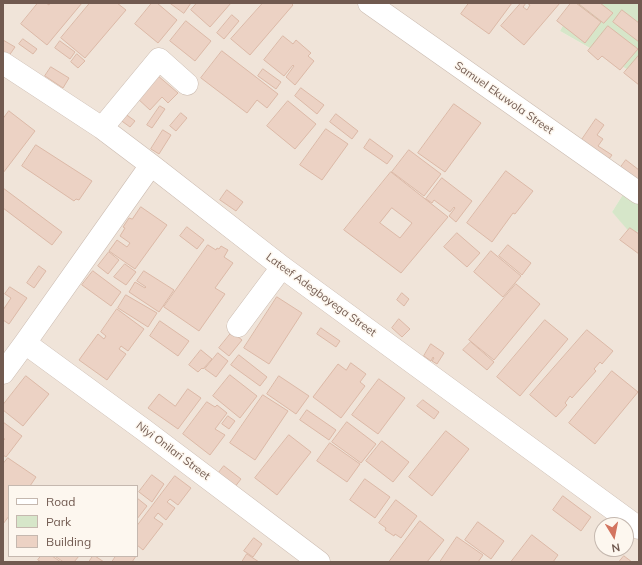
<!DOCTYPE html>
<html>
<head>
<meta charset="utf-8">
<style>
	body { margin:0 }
	#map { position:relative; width:642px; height:565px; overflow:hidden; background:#faf3e9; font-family:Mulish,sans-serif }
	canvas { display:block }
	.frame { position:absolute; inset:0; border:4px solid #715a50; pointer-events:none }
	.legend { position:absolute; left:8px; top:485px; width:130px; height:72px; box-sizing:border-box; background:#fdf7ef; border:1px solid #c5b8af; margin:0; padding:5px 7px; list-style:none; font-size:12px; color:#715a50 }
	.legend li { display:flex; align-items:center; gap:8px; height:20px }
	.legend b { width:20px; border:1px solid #c5b8af }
	.north { position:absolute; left:594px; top:517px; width:40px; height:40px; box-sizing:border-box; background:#fdf7ef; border:1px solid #c5b8af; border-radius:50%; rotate:170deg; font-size:11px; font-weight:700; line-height:16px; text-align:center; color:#715a50 }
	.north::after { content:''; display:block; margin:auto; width:14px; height:18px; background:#d3745f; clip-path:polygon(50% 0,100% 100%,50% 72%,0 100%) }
</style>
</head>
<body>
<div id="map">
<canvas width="642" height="565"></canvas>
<div class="frame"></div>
<ul class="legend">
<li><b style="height:5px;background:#fff"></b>Road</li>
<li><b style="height:11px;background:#d6e6c9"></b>Park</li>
<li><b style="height:11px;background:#ecd2c4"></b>Building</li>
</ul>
<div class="north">N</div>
</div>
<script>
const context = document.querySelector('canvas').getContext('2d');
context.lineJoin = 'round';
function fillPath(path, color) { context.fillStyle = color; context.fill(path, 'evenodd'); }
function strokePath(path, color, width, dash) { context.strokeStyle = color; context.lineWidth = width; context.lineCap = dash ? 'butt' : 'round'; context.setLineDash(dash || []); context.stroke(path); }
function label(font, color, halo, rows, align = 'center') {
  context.font = font + ' Mulish,sans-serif'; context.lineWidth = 3; context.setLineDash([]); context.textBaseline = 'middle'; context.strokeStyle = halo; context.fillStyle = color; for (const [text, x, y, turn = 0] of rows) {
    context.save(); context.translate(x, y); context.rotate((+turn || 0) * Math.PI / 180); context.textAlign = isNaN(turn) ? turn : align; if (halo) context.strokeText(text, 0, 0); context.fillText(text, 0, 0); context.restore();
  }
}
fillPath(new Path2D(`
	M3 3H575L560 31 639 76V169L612 212 634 235 639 230V562H3ZM9 486H137V556H9ZM602 525H626V549H602Z`), '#f0e4d9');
fillPath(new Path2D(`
	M575 3H639V76L560 31Z
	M639 169V230L633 236 612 212Z`), '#d6e6c9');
const building = new Path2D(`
	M38 3H46L49 5 50 3H82L47 45 21 24Z
	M90 3H117L126 10 85 58 61 38Z
	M152 3H157L177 20 158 43 135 24Z
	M170 3H191L184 13Z
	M197 3H231L210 27 191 10Z
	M263 3H291L293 5 250 55 231 39Z
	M469 3H512L489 34 461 14Z
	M521 3H526L523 7 527 10 530 5 527 3H560L524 45 501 26Z
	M571 3H576L601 22 585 43 557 21Z
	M578 3H600L613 13 604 23Z
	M622 10 639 23V42L613 22Z
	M232 15 239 21 224 39 217 33Z
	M186 21 211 41 195 61 170 41Z
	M608 26 638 49 620 70 602 56 598 60 588 51Z
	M283 36 293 44 296 40 311 53 308 56 314 61 295 85 286 77 294 66 293 65 284 76 264 60Z
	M23 39 37 49 33 54 19 44Z
	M3 40 15 47 6 60 3 58Z
	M60 41 75 52 70 59 55 48Z
	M222 51 278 94 267 108 257 100 247 113 201 78Z
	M77 54 85 61 78 68 71 62Z
	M639 55V85L624 73Z
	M51 67 69 78 63 88 45 76Z
	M263 69 281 82 276 89 258 76Z
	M157 75 178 93 168 103 162 97 150 110 137 98Z
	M301 88 324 105 317 114 295 96Z
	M288 101 316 124 295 149 267 126Z
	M454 104 481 123 445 172 418 153Z
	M160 106 165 109 152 128 147 125Z
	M9 111 35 131 3 173V119Z
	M124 113 135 121 130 127 119 119Z
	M181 113 187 118 176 131 170 126Z
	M336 114 358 131 352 139 330 122Z
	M596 119 604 125 597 135 603 139 598 146 612 155 606 163 579 144Z
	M326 129 348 144 322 180 300 165Z
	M163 130 171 135 159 154 151 149Z
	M370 139 393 156 387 164 364 148Z
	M36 145 92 181 79 200 76 199 74 201 22 166Z
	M409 150 441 174 424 196 392 172Z
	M626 160 639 170V187L618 171Z
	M506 171 533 191 515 214 513 213 492 242 467 223Z
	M391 172 448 217 401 273 344 230ZM392 208 412 223 400 238 380 223Z
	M442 178 472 201 456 222 449 216 455 208 454 207 450 212 434 200 432 203 426 199Z
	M3 188 62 232 52 245 3 208Z
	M227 190 243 202 236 211 220 200Z
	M141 207 167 225 135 269 109 251 117 240 127 247 130 243 120 236 125 228 123 227 129 218 132 219Z
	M187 227 204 240 197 249 180 236Z
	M630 228 639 234V254L620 240Z
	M457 233 480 253 467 267 444 247Z
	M208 245 216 250 217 248 219 249 221 246 228 250 224 257 233 263 215 288 225 294 199 331 164 307Z
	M508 245 531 263 522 275 499 256Z
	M491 251 521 276 503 297 474 272Z
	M109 252 119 260 108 274 98 266Z
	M125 264 136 272 126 285 114 277Z
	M39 266 46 271 34 288 27 283Z
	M93 271 121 292 111 306 82 285Z
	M144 271 174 290 159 312 129 292 135 282 145 288 146 287 137 281Z
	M516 284 540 304 494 360 469 340Z
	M10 287 27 298 9 324 3 320V310L11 298 5 294Z
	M402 293 409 299 404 306 397 300Z
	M126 295 157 313 148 327 118 308Z
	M277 297 302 313 269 364 244 348Z
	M117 309 144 329 128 351 121 346 119 349 126 354 107 380 79 360 98 334 104 339 106 336 101 332Z
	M399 319 410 329 402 337 392 328Z
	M545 320 568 339 520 396 497 377Z
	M160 321 189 341 178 356 150 336Z
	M321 328 340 341 336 347 317 334Z
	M587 330 613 351 602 364 600 362 594 369 596 371 572 398 570 396 565 403 567 405 556 417 530 395Z
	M232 332 242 340 229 356 219 348Z
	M471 342 494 362 487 370 463 350Z
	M431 344 444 353 437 364 432 361 434 358 433 357 431 361 424 356Z
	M201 350 212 359 203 369 202 368 198 372 189 365Z
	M218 353 228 361 216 377 205 369Z
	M239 355 267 377 260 386 231 365Z
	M351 363 366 374 360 382 365 386 341 418 313 397 338 364 346 370Z
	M612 371 638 392 595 444 569 423Z
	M230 375 257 396 240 418 213 396Z
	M26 376 49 394 23 426 3 410V405Z
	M279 376 309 396 296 414 267 394Z
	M379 379 405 398 378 434 352 415Z
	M188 389 201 398 178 429 148 408 159 394 175 406Z
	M263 395 288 411 255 460 230 443Z
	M423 400 439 412 434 419 417 406Z
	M207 402 215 407 217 405 227 413 215 429 225 435 210 455 183 434Z
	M307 410 336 430 329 440 300 420Z
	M228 416 235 421 229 429 222 424Z
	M3 422 22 436 6 457 3 455V441L5 439 3 438Z
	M347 422 376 444 361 463 332 442Z
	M446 431 469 449 432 496 409 477Z
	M289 435 311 452 277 495 255 478Z
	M382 441 409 462 393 482 366 461Z
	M330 443 360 464 347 482 317 461Z
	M8 458 36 477 30 486H9V516L3 524V464Z
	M224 466 241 479 234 488 217 475Z
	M152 475 164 484 152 502 139 492Z
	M175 476 191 488 178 505 170 499 167 502 175 508 166 520 158 513 154 518 163 524 143 550 137 545V526Z
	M365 479 390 497 375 518 350 500Z
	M563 496 591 517 581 531 553 510Z
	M137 498 147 506 137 519Z
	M396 500 417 516 401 538 395 534 394 536 385 530 386 528 379 523Z
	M420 521 444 540 427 562H389Z
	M478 522 504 541 491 559 465 540Z
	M532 535 558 555 553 562H511Z
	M457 537 483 555 478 562H440Z
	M254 538 262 544 253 557 244 551Z
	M247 554 259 562H242Z
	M41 556H52L61 562H41L38 560Z
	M55 556H79L74 562H64Z
	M93 556H95L104 562H89Z
	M116 556H136L132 562H112Z
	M624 556 632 562H619Z`);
fillPath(building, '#ecd2c4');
strokePath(building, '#dcb9a7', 1);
const minor = new Path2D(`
	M369 3 639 193
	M3 63 102 128 151 165 282 267 639 528
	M102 128 159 59 187 84
	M238 326 282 267
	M25 343 144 430 319 562
	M3 373 25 343 151 165`);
strokePath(minor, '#cbbbb0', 23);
strokePath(minor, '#fff', 22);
label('11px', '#715a50', '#fdf7ef', [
	["Samuel Ekuwola Street",504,98,35],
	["Lateef Adegboyega Street",321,295,36],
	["Niyi Onilari Street",173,451,37]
]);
</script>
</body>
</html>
